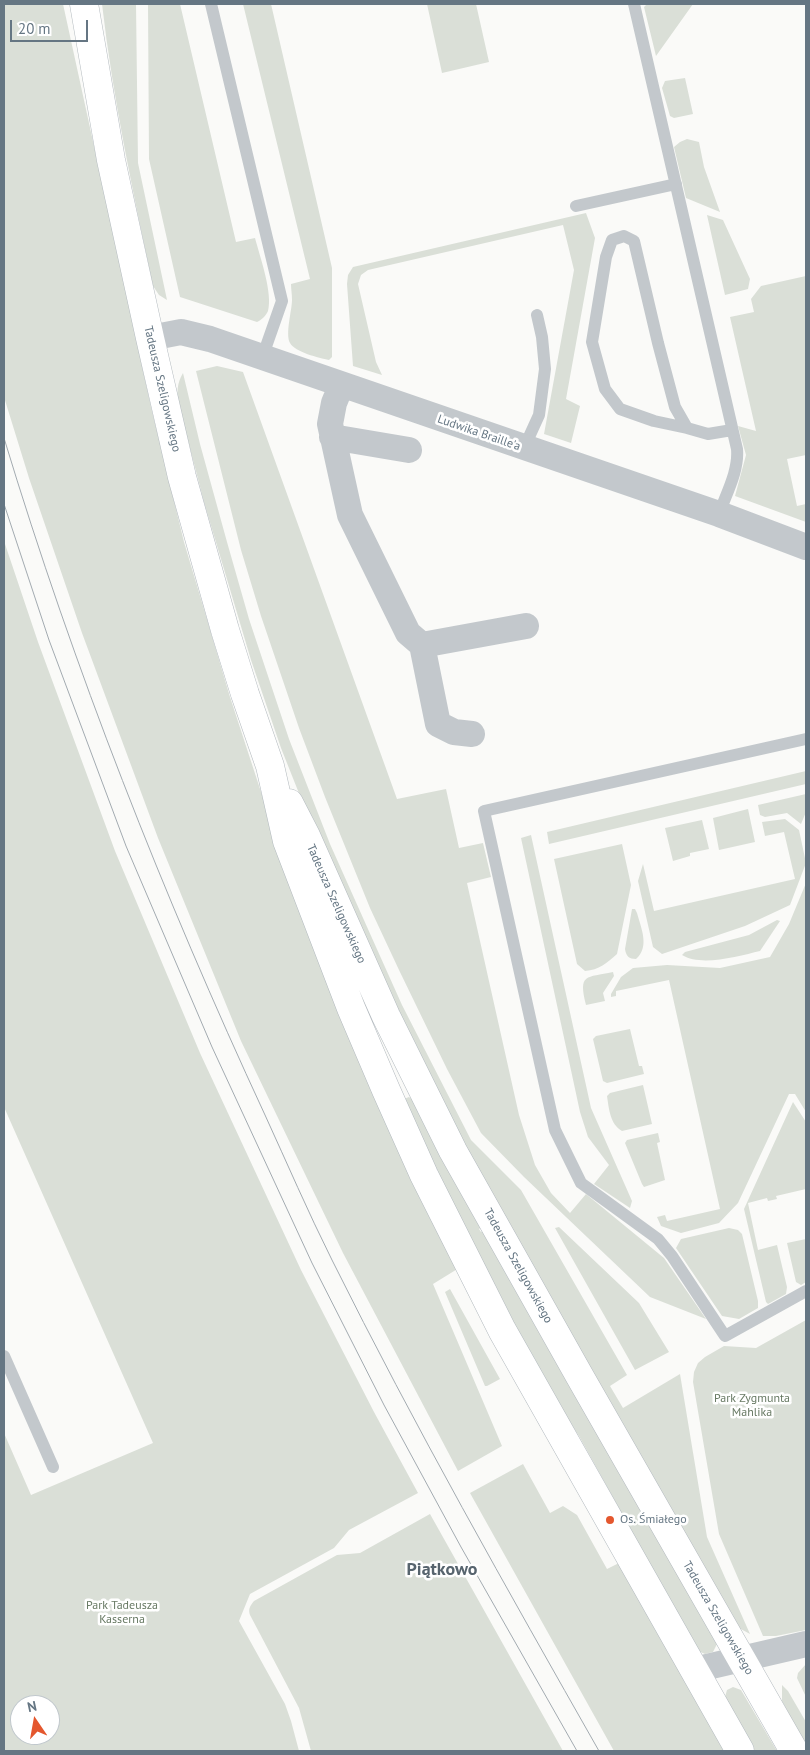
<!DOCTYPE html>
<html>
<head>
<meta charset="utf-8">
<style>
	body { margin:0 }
	#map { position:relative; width:810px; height:1755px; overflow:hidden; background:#fafaf8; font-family:"PT Sans",sans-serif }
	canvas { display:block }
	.frame { position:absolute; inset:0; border:5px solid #657683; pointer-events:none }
	.north { position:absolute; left:10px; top:1695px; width:50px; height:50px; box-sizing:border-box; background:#fff; border:1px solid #c1c8cd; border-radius:50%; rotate:348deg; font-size:14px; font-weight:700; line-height:20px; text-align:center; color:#657683 }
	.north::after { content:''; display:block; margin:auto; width:18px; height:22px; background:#e4572e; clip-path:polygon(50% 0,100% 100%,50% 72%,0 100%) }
	.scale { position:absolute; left:10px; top:20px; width:78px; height:22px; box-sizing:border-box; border:2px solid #657683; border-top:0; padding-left:6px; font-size:15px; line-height:18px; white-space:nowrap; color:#657683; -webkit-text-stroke:4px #fff; paint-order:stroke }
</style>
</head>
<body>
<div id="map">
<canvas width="810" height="1755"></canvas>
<div class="frame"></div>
<div class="north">N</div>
<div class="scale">20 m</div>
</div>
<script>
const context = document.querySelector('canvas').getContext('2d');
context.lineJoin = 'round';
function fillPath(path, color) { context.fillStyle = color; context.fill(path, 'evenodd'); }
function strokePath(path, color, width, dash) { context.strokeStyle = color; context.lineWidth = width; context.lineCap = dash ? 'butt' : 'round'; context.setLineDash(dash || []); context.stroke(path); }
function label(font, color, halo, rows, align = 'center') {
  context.font = font + ' "PT Sans",sans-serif'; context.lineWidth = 5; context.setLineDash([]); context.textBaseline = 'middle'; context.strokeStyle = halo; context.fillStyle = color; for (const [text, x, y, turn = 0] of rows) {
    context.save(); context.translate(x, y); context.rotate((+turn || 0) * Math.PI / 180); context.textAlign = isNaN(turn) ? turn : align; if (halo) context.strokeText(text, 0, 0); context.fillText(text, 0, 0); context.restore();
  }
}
fillPath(new Path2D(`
	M4 4H63L151 407 184 542 230 697 278 844 459 1268 433 1284 502 1446 458 1471 343 1253 241 1041 158 838 82 633 29 478 4 397Z
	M102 4H136L138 163 167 300 159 295 153 286C133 192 113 99 102 4Z
	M148 4H180L236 242 255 238C260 257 273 293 268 311 266 316 261 320 257 322L180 297 149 159Z
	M243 4H271L332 268V357L329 360C319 358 295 352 290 343 285 334 292 310 292 300 292 294 291 289 291 284L310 279Z
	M427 4H476L489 62 442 73Z
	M647 4H693L656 56 644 7Z
	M685 78 693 114 674 118 670 116 662 88 665 81Z
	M687 139 699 142 704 167 720 212 686 198 674 147 680 142Z
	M586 213 595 238 566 399 580 406 571 443 544 434 574 270 563 225 368 270 361 275 358 284 376 362 382 375 353 366 347 284 348 275 353 267Z
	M707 215 723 220 750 279 748 289 725 295Z
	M806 276V455L787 459 797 506 806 504V522L735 496 746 455 738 426 756 431 730 317 754 312 751 299 761 286Z
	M217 366 243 372 397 799 446 789 459 848 483 843 491 877 467 883 519 1115 535 1165 551 1193 570 1213 586 1194 664 1258 706 1319 650 1297 524 1177 481 1133 447 1069 399 970 370 908 325 797 299 728 261 616 241 550 196 371Z
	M183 373 200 444 227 542 249 619 289 739 330 844 376 947 402 1005 471 1140 521 1190 627 1375 610 1386 623 1408 680 1374 707 1537 750 1634 739 1628 461 1145 329 869 281 748 251 660 204 502 178 402C177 391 177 383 183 373Z
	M4 541 38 642 115 851 200 1053 301 1270 374 1412 418 1493 349 1530 334 1548 250 1594 239 1621 285 1704 291 1721 299 1751H4V1433L31 1495 153 1443 4 1107ZM20 1705H50V1735H20Z
	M806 771V784L549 844 547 832Z
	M806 794V812L801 824 787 813 765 817 760 815 758 805Z
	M748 809 755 842 719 850 713 818Z
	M785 819 799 830 806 863 790 905 745 926 662 954 653 947 638 881 643 864 654 911 795 879 784 832 765 836 762 822Z
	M702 820 709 849 690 853V856L673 861 665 828Z
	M531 835 591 1108 632 1201 630 1208 594 1184 609 1165 588 1137 580 1112 521 838Z
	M622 844 631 885 617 954C607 963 599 970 585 971L577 964 554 859Z
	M806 883V1112L795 1094H789L738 1203 719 1223 681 1233 661 1226 657 1217 665 1215 667 1221 720 1209 669 980 616 991V996L611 997V994L621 977 633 968 667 965 720 968 770 957 789 924Z
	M632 909H635L637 913C641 928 650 947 636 959 629 959 626 956 625 949Z
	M777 920 780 921 760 951C739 956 701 967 682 955L685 952 749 935Z
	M613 972 614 976 603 993 605 1001 586 1005C578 973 586 978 613 972Z
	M630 1029 639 1066H642L644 1074 607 1083 603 1081 593 1039 596 1036Z
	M643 1085 652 1124 622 1131C610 1124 609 1109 607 1096L610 1093Z
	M409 1097 413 1100 482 1227 479 1229 481 1232 485 1230 717 1644 713 1652 705 1654 698 1651 579 1436 532 1366 474 1255 404 1099Z
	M793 1102 806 1122V1189L776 1196 777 1199 768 1201 767 1198 748 1203 758 1250 777 1245 787 1287 786 1294 768 1304 766 1302 744 1209Z
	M658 1133 660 1142 657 1143 665 1180 644 1187 642 1184 625 1143 627 1140Z
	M559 1227 639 1303 669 1352 635 1370 555 1228Z
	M729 1228 738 1230 742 1234 758 1301V1308L739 1319 722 1316 676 1248 681 1239Z
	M806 1239V1282L801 1285 796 1282 787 1243Z
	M450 1289 500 1379 487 1386H485L445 1292Z
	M806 1320V1630L776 1636H763L719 1534 693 1382 694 1372 698 1363 705 1357 724 1346 756 1348Z
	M523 1464 550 1513 563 1506 577 1515 607 1569 619 1563 724 1751H614L470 1493Z
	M430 1514 563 1751H311L299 1708 250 1615C248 1609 250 1606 254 1601L337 1555 360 1553Z
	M806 1664V1697L797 1678 798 1673Z
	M782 1685 788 1691 806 1722V1746L782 1701Z
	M733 1687 741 1690 777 1751H755L725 1697 727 1690Z`), '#dadfd7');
const secondary = new Path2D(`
	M84 4 111 160 150 338 182 477 225 630 245 694 270 766 287 841 351 1008 386 1090 424 1175 502 1330 740 1751
	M289 803 306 836 386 1016 453 1151 579 1375 794 1751`);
strokePath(secondary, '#b3babf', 29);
strokePath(new Path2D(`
	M211 4 282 301 262 358
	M634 4 737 449C739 471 726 494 719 514
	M576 206 676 184
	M687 428 675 407 658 343 634 241 624 236 612 240 606 257 592 342 605 389 620 409 654 421 687 428 708 434 732 430
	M524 448 539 415 545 369 542 337 537 315
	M806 739 484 811 555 1130 581 1183 658 1239 672 1256 725 1336 806 1291
	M4 1356 53 1467`), '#c3c8cc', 12);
strokePath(new Path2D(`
	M150 338 181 332 210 339 719 514 806 547
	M341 386 334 403 330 424 350 515 408 633 422 645 526 626
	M332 437 409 450
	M422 645 438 724 454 732 472 734
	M694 1670 806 1644`), '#c3c8cc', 26);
strokePath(secondary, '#fff', 28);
strokePath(new Path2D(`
	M4 438C74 669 163 895 265 1115 287 1163 308 1212 332 1260 415 1427 507 1589 599 1751
	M4 504 49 640 126 846 212 1047 312 1263 384 1405 461 1547 577 1751`), '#a2aab0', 1);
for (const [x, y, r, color] of [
	[610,1520,5,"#e4572e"]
]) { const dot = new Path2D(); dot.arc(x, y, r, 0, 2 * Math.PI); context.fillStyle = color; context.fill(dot); strokePath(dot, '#fff', 2); }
label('12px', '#657683', '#fff', [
	["Tadeusza Szeligowskiego",162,389,77],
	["Ludwika Braille'a",479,433,19],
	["Tadeusza Szeligowskiego",336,904,66],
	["Tadeusza Szeligowskiego",518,1266,61],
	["Tadeusza Szeligowskiego",718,1618,60]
]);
label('12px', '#687a64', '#fff', [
	["Park Zygmunta",752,1399],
	["Mahlika",752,1413],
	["Park Tadeusza",122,1606],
	["Kasserna",122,1620]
]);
label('12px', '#657683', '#fff', [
	["Os. Śmiałego",620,1520]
], 'left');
label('bold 18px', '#57646e', '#fff', [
	["Piątkowo",442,1570]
]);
</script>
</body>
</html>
